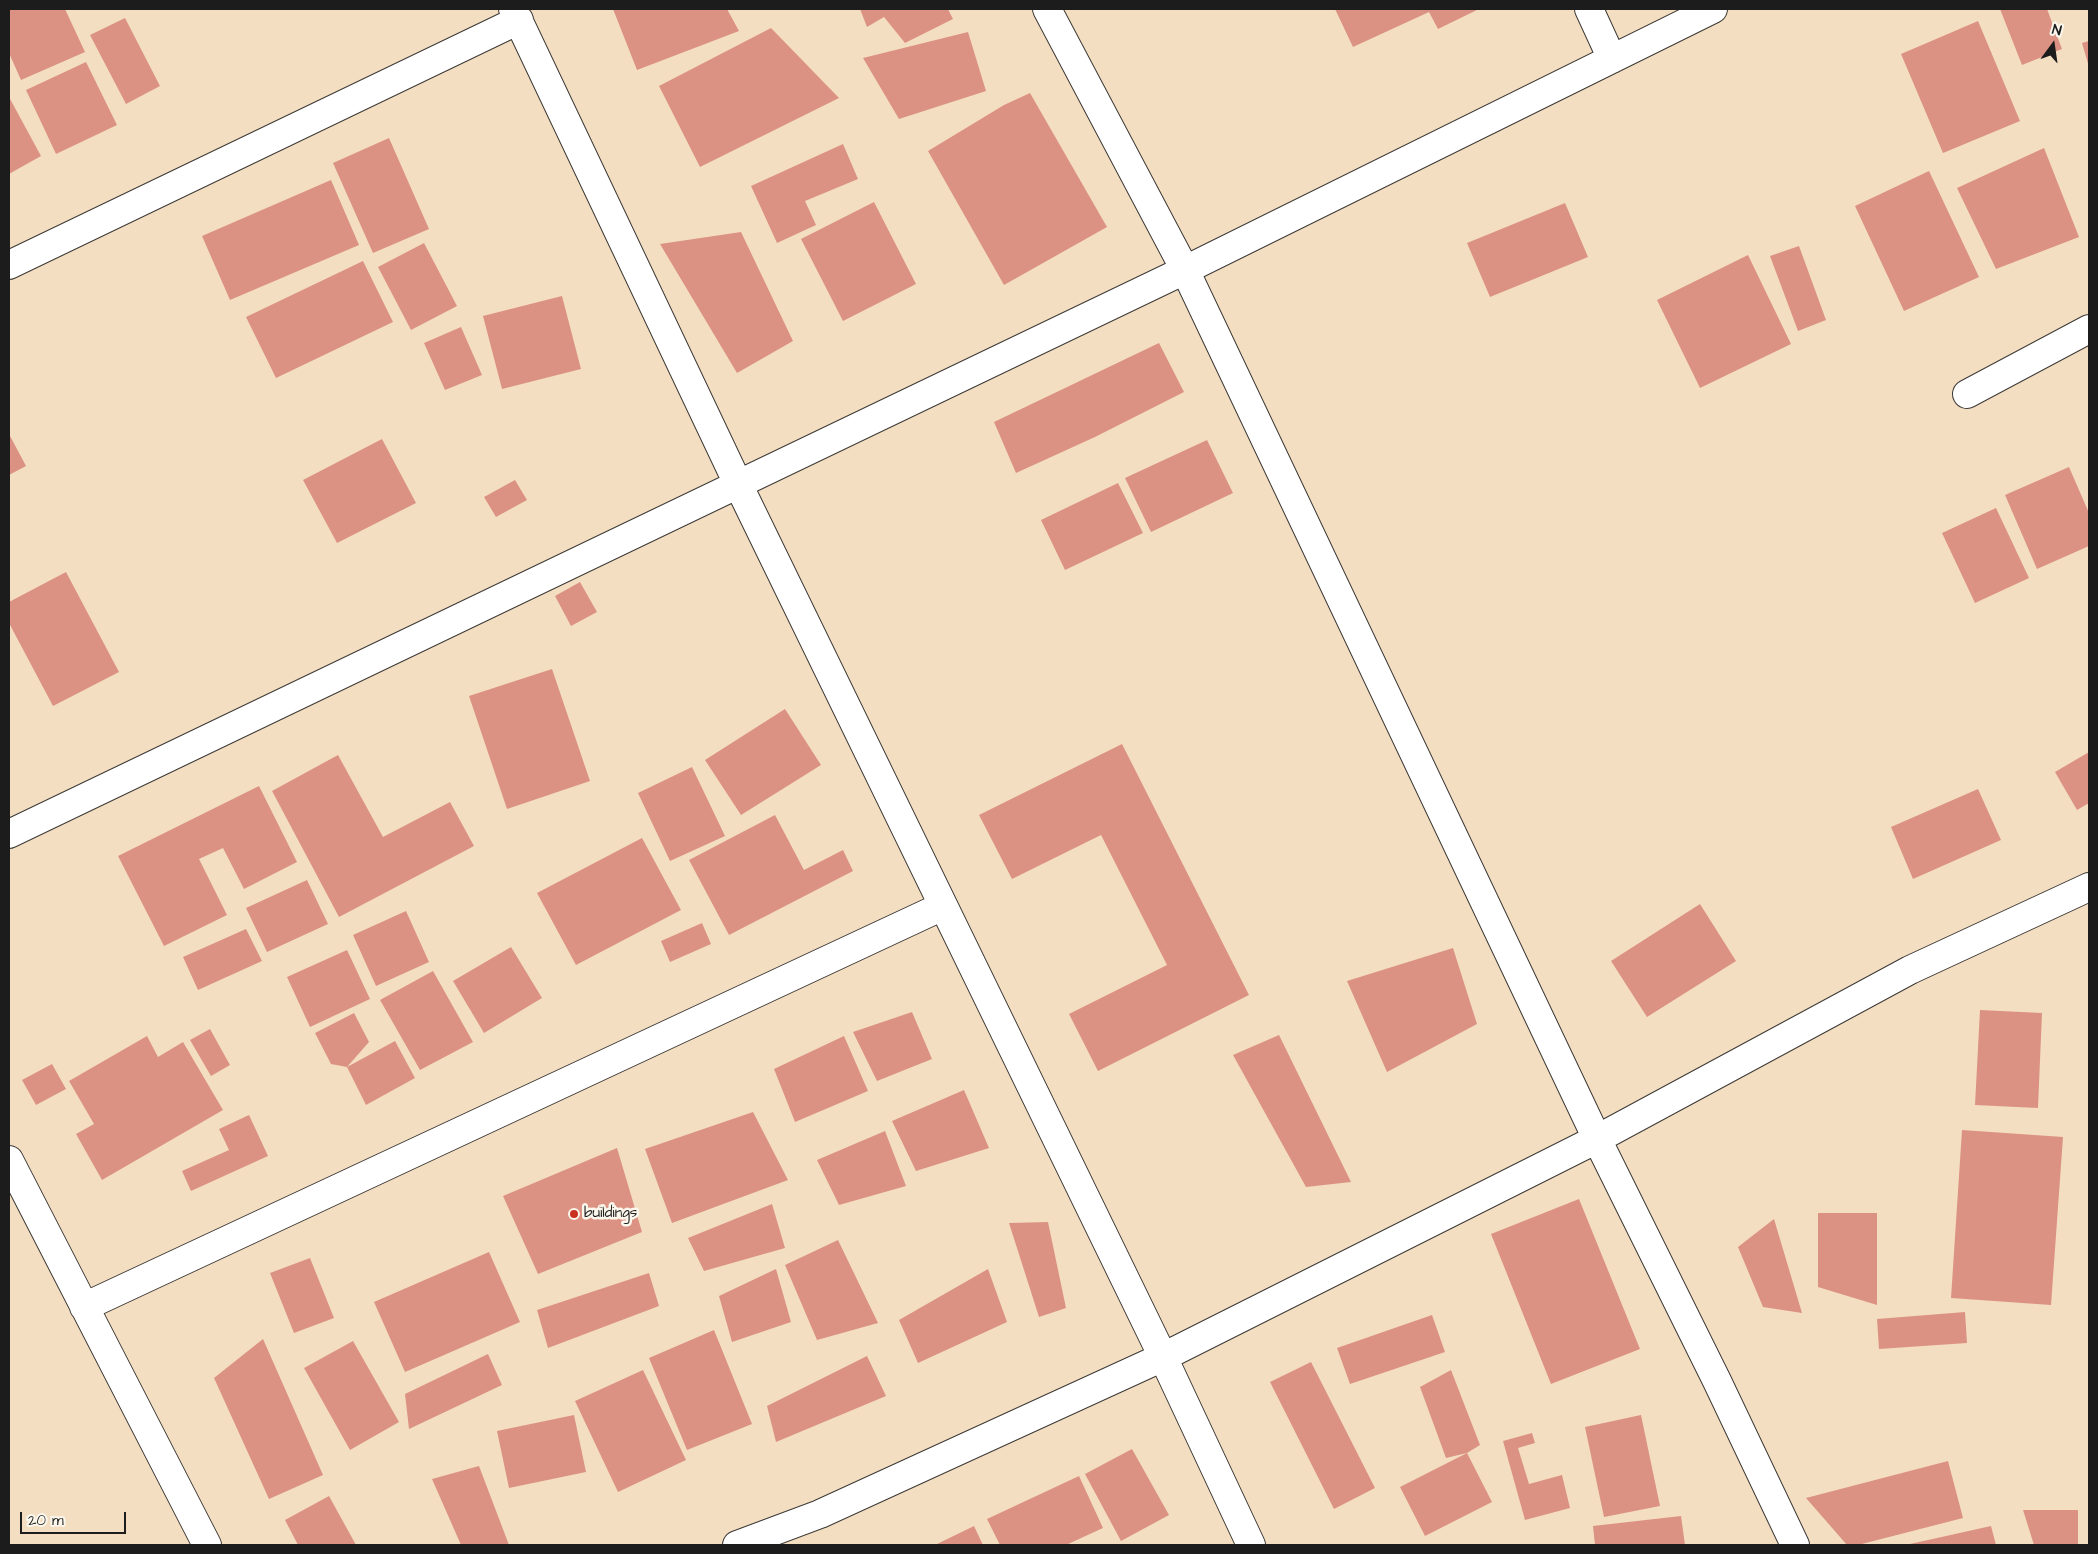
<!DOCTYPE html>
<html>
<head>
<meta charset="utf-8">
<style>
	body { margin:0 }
	#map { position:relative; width:2098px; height:1554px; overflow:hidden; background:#f3dec2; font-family:"Architects Daughter",sans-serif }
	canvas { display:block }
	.frame { position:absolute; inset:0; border:10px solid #1c1c1c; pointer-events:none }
	.north { position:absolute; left:2028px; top:20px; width:50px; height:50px; -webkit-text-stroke:4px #fbf7ec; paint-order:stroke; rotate:14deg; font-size:14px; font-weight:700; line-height:20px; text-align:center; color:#1c1c1c }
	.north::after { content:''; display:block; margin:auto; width:18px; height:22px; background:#1c1c1c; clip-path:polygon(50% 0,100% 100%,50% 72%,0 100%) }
	.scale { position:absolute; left:20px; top:1512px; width:106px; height:22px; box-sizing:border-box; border:2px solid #1c1c1c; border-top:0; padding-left:6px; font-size:15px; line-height:18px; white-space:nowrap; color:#1c1c1c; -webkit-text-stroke:4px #fbf7ec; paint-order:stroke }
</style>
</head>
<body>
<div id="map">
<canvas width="2098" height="1554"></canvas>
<div class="frame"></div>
<div class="north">N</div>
<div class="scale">20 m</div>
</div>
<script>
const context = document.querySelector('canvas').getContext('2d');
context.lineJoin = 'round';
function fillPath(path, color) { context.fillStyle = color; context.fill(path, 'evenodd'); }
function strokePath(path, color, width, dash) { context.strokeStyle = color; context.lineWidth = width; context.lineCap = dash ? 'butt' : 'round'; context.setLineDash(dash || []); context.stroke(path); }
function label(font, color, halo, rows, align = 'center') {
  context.font = font + ' "Architects Daughter",sans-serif'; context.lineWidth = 5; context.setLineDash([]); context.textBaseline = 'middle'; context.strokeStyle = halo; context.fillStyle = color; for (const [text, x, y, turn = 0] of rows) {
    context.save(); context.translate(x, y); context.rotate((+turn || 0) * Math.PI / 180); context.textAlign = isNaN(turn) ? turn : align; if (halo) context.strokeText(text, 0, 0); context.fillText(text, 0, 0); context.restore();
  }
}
fillPath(new Path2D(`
	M9 9H65L85 52 21 80 9 53Z
	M613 9H727L739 31 637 70Z
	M860 9H948L953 19 905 43 884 17 867 27Z
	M1335 9H1479L1438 29 1429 12 1353 47Z
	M2000 9H2047L2062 49 2022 65Z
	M125 18 160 86 126 104 90 35Z
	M1978 21 2020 121 1943 153 1901 54Z
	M771 28 839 98 700 167 659 86Z
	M968 32 986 91 899 119 863 58Z
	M2089 41V67L2082 43Z
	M86 62 117 125 56 154 26 90Z
	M1030 93 1107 227 1004 285 928 151 1004 105Z
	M9 97 41 156 9 174Z
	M389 138 429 229 373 253 333 163Z
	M843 144 858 179 805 201 816 225 777 243 751 186Z
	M2044 148 2079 237 1996 269 1957 188Z
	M1929 171 1979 277 1904 311 1855 206Z
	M331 180 359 245 230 300 202 236Z
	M874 202 916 284 843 321 801 239Z
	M1565 203 1588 257 1490 297 1467 243Z
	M741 232 793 341 737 373 660 244Z
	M424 243 457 306 411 330 378 267Z
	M1799 246 1826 320 1798 331 1770 256Z
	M1748 255 1791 344 1700 388 1657 300Z
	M363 261 393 322 276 378 246 317Z
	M562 296 581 369 502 389 483 316Z
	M461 327 482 375 445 390 424 343Z
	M1159 343 1184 392 1095 437 1016 473 994 422Z
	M9 434 26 466 9 475Z
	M382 439 416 503 337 543 303 480Z
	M1207 440 1233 493 1151 532 1125 478Z
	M2069 467 2089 513V546L2037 569 2005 495Z
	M515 480 527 500 496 517 484 497Z
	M1118 483 1143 533 1065 570 1041 520Z
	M1996 508 2029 578 1975 603 1942 533Z
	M66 572 119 672 53 706 9 623V602Z
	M580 582 597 612 571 626 555 596Z
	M552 669 590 781 507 809 469 696Z
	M785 709 821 765 741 815 705 760Z
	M1122 744 1249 995 1098 1071 1069 1014 1167 965 1101 835 1012 879 979 815Z
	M2089 752V803L2077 810 2055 772Z
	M338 755 383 837 450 802 474 846 339 917 272 791Z
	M692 767 725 836 670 861 638 793Z
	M259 786 297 862 244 889 223 848 199 859 227 915 164 946 118 856Z
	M1978 789 2001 840 1913 879 1891 827Z
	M775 815 804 870 843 850 853 871 729 935 689 860Z
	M642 838 681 910 576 965 537 893Z
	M307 880 328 924 267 952 246 908Z
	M1700 904 1736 961 1647 1017 1611 961Z
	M406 911 429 962 376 986 353 935Z
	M702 923 711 944 670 962 661 941Z
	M246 929 262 961 198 990 183 957Z
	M511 947 542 998 484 1033 453 981Z
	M1453 948 1477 1024 1387 1072 1347 981Z
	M347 950 370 999 310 1027 287 977Z
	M433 971 473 1042 420 1070 380 1000Z
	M1980 1010 2042 1013 2038 1108 1975 1105Z
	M912 1012 932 1059 877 1081 853 1032Z
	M354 1013 369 1042 347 1067 395 1041 415 1078 366 1105 347 1067 331 1064 315 1033Z
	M210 1029 230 1065 211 1076 190 1040Z
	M1279 1035 1351 1182 1306 1187 1233 1055Z
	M147 1036 158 1057 183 1042 223 1110 102 1180 76 1134 94 1124 69 1081Z
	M844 1036 868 1091 795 1122 774 1069Z
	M52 1064 66 1089 36 1105 22 1080Z
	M964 1090 989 1148 916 1171 892 1121Z
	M753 1112 788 1180 672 1223 645 1149Z
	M249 1115 268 1156 191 1191 182 1171 229 1150 219 1129Z
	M1962 1130 2063 1137 2051 1305 1951 1298Z
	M885 1131 906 1186 839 1205 817 1160Z
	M617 1148 642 1232 538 1274 503 1196Z
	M1579 1199 1640 1349 1551 1384 1491 1234Z
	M772 1204 785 1248 704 1271 688 1238Z
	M1818 1213H1877V1305L1818 1287Z
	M1774 1219 1802 1313 1763 1307 1738 1247Z
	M1048 1222 1066 1308 1039 1317 1009 1223Z
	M838 1240 878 1323 817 1340 785 1265Z
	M489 1252 520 1322 405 1372 374 1302Z
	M310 1258 334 1318 294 1333 270 1273Z
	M776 1269 791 1322 732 1342 719 1296Z
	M988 1269 1007 1322 918 1363 899 1320Z
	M649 1273 659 1306 548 1348 537 1310Z
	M1965 1312 1967 1343 1879 1349 1877 1319Z
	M1432 1315 1445 1352 1350 1384 1337 1348Z
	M714 1330 752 1424 687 1450 649 1358Z
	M263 1339 323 1475 269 1499 214 1378Z
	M353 1341 399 1422 350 1450 304 1368Z
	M488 1354 502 1385 409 1429 405 1394Z
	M867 1356 886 1396 776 1442 767 1406Z
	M1311 1362 1375 1488 1334 1509 1270 1382Z
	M643 1370 686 1460 618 1492 575 1401Z
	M1451 1370 1480 1445 1467 1453 1446 1458 1420 1387Z
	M574 1415 586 1472 509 1488 497 1431Z
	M1641 1415 1660 1506 1604 1517 1585 1427Z
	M1532 1433 1535 1443 1518 1448 1529 1484 1562 1475 1570 1508 1525 1520 1503 1441Z
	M1132 1449 1169 1515 1121 1541 1085 1474Z
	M1467 1453 1492 1502 1425 1536 1400 1487Z
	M1948 1461 1963 1518 1858 1545H1847L1806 1498Z
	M479 1466 509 1545H461L432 1479Z
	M1079 1476 1103 1528 1066 1545H1000L987 1519Z
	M329 1496 356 1545H298L285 1520Z
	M2023 1510H2078V1545H2034Z
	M1681 1516 1685 1545H1595L1593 1526Z
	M974 1526 983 1545H935Z
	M1991 1526 1996 1545H1910V1544Z`), '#dc9283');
const minor = new Path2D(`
	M513 9 738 484 1163 1357 1251 1545
	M1047 9 1185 270 1597 1139 1717 1381 1795 1545
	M1589 9 1612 59
	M9 265 519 20
	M1967 394 2089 329
	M9 834 1185 270 1713 9
	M9 1160 207 1545
	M84 1307 943 906
	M737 1545 820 1514 1163 1357 1597 1139 1910 970 2089 887`);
strokePath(minor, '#3c3935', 30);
strokePath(minor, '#fff', 28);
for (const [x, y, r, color] of [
	[574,1214,5,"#c8321e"]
]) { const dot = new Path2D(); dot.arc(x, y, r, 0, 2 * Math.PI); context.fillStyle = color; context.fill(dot); strokePath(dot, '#fbf7ec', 2); }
label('15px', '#1c1c1c', '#fbf7ec', [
	["buildings",584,1214]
], 'left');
</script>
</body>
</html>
